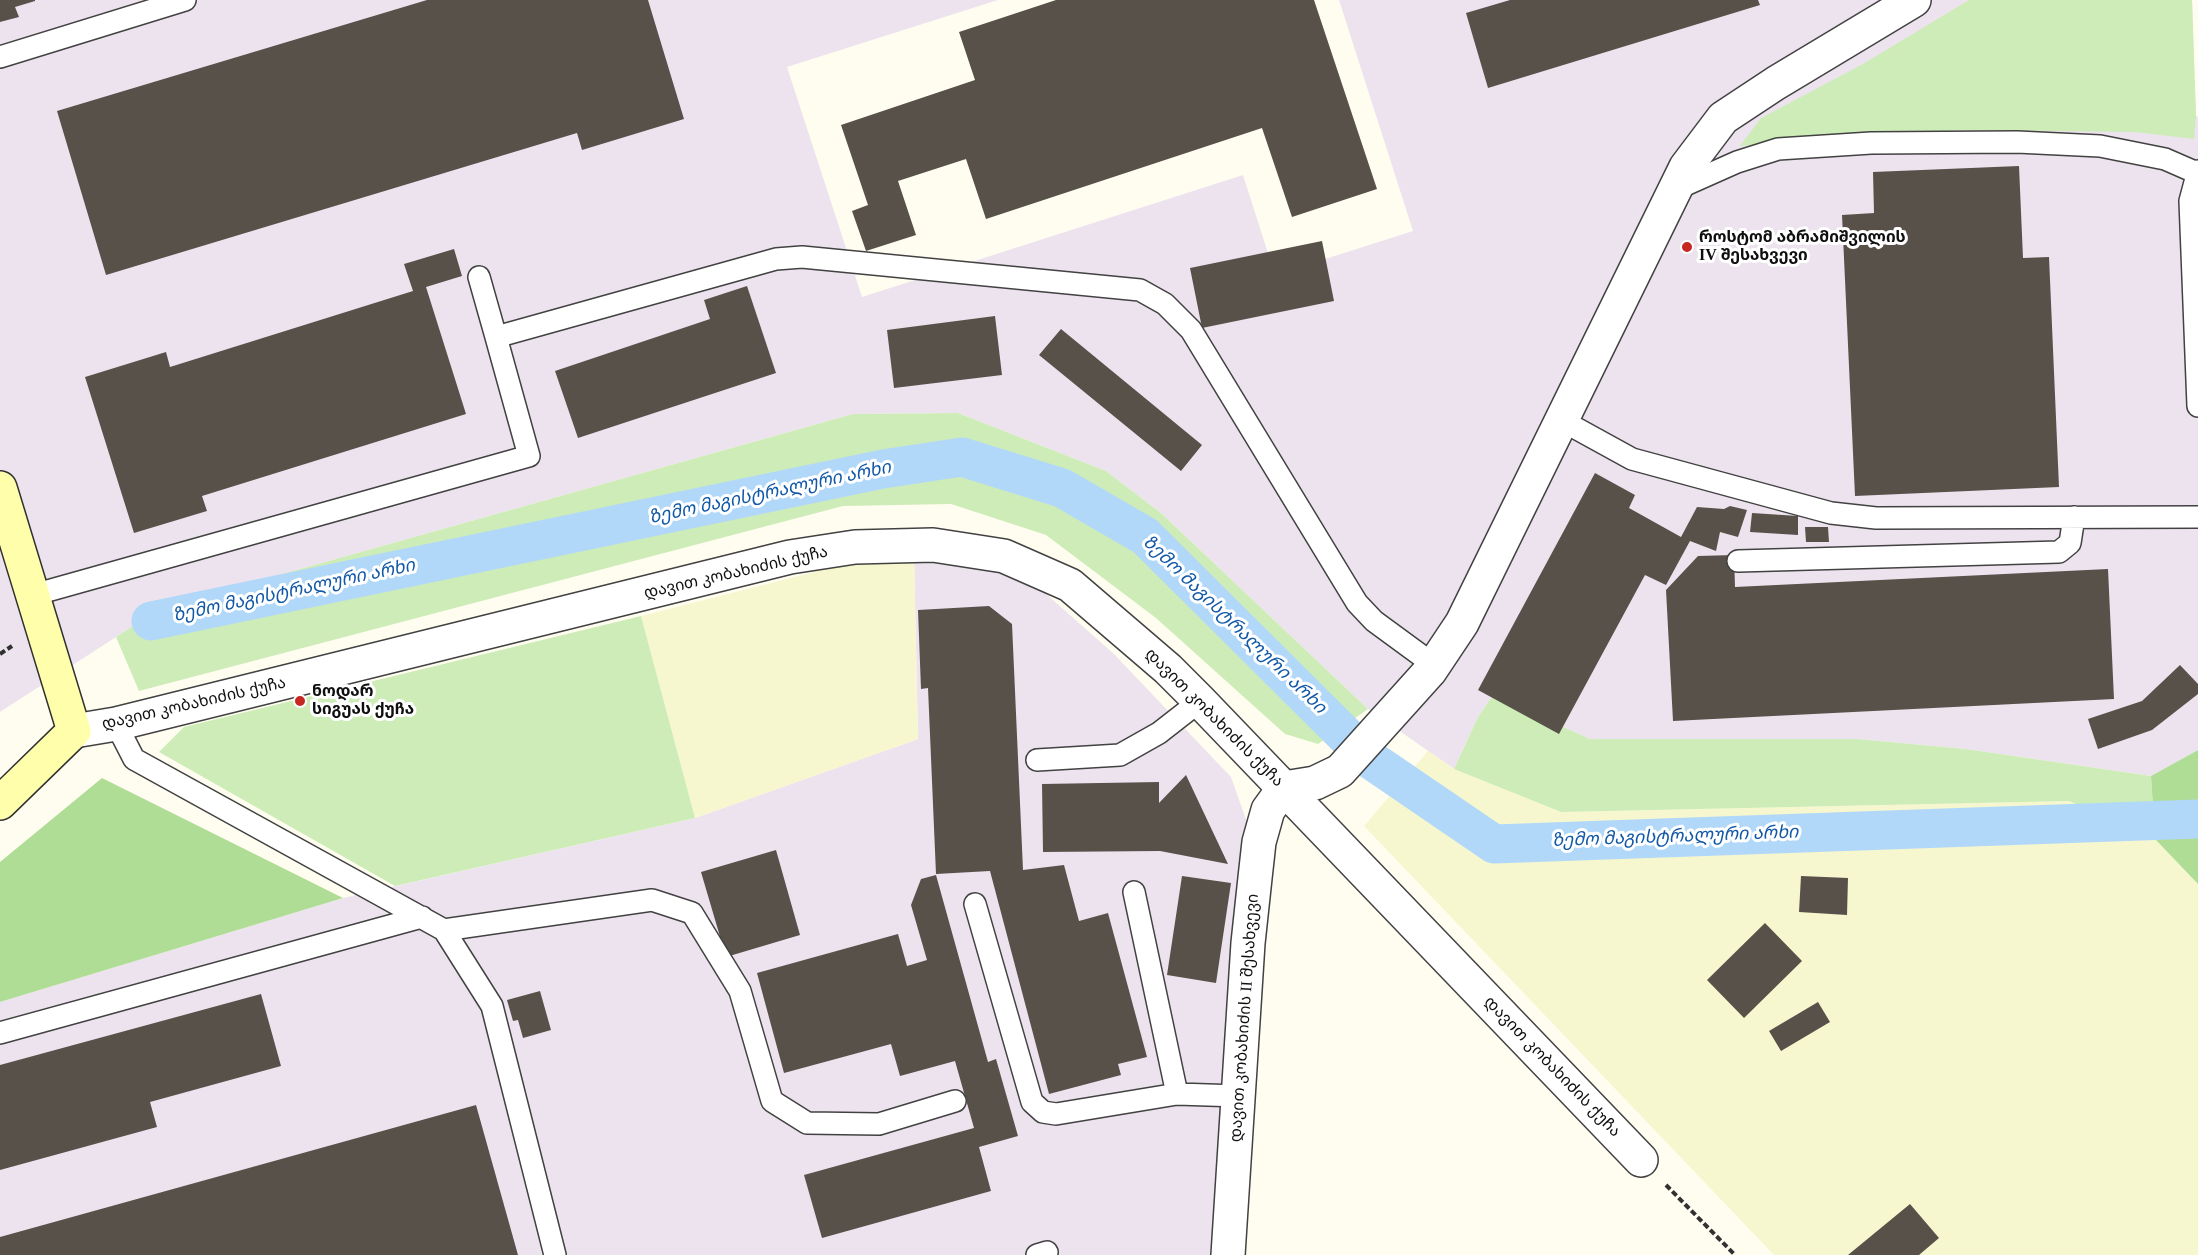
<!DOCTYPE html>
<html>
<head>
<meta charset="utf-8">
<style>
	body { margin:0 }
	canvas { display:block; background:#fffdf0 }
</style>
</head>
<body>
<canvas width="2198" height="1255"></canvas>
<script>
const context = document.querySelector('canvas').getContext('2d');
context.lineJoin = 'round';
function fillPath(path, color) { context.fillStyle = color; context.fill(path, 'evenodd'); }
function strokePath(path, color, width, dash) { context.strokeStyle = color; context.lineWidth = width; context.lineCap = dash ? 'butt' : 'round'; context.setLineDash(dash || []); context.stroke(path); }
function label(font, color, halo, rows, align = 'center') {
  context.font = font + ' "Times New Roman","Noto Sans Georgian",serif'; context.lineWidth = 6; context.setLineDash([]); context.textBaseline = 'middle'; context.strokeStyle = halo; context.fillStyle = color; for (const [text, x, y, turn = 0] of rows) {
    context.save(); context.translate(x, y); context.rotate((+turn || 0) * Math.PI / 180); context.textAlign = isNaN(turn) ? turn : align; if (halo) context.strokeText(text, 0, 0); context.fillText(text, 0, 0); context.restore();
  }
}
fillPath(new Path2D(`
	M0 0H998L787 67 862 297 1243 175 1275 275 1413 231 1339 0H2192L2196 116 2198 117V750L2151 776 1966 749 1857 739H1590L1493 695 1478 717 1454 769 1368 709 1161 513 1106 471 958 413 853 414 161 608 0 712Z
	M914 556 974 563 1045 593 1113 653 1231 777 1249 828V855L1210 1255H0V1002L343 898 695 818 918 739Z`), '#ede3ee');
fillPath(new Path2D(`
	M914 556 918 739 695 818 641 616 846 564Z
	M1428 751 1454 769 1561 812 2069 801 2155 839 2198 884V1255H1774L1364 826Z`), '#f6f7cf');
fillPath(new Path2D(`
	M1969 0H2192L2196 117 2194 139 2135 132 1963 130 1740 146 1761 118 1863 64Z
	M958 413 1106 471 1161 513 1368 709 1318 744 1285 734 1156 618 1046 535 951 504 843 506 139 691 116 637 161 608 853 414Z
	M641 616 695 818 395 886 159 752 184 727Z
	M1493 695 1590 739H1857L1966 749 2151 776 2155 839 2069 801 1561 812 1454 769 1478 717Z`), '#ceecb8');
fillPath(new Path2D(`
	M2198 750V884L2155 839 2151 776Z
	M102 778 343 898 0 1002V862Z`), '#afdd96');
strokePath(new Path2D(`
	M151 621 883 469 962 457 1062 488 1145 536 1368 758 1494 844 2198 819`), '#b2d8f9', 39);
fillPath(new Path2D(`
	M0 0H35V1L15 7 19 17 0 22Z
	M427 0H648L684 119 582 150 577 133 106 275 57 111Z
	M1056 0H1314L1377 189 1292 217 1262 128 986 219 966 159 898 181 916 235 866 251 852 211 868 205 841 125 975 80 959 32Z
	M1510 0H1758L1760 5 1488 88 1466 13Z
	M2019 166 2023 258 2049 257 2059 487 1855 496 1842 215 1874 213 1873 172Z
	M1322 241 1334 301 1202 328 1190 268Z
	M454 249 462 276 426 287 466 414 202 496 207 511 134 533 85 377 166 352 170 367 413 291 404 264Z
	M747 286 776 373 578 438 555 371 710 319 704 300Z
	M995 316 1002 375 894 388 887 330Z
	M1061 329 1202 445 1181 471 1039 355Z
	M1595 473 1635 495 1629 508 1681 537 1697 507 1724 509 1730 506 1747 510 1738 537 1720 532 1716 551 1690 541 1666 585 1645 575 1559 734 1478 690Z
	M1752 513 1798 516V535L1750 532Z
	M1805 527H1828L1829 542H1806Z
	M1734 555 1735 587 2108 569 2114 699 1673 721 1666 590 1698 556Z
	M989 606 1012 624 1023 870 1064 865 1079 921 1108 913 1147 1057 1118 1064 1121 1075 1049 1094 990 871 936 874 928 688 921 689 918 610Z
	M2180 665 2198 684V694L2152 730 2098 749 2088 719 2142 701Z
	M1186 775 1228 864 1160 851 1043 852 1042 784 1159 782V803Z
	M776 850 800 935 726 957 701 872Z
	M936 875 988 1062 996 1059 1018 1136 979 1147 991 1191 822 1238 804 1175 974 1128 955 1061 900 1076 891 1044 784 1073 757 973 898 934 907 966 927 960 911 905 921 879Z
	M1182 876 1231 883 1216 983 1167 975Z
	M1801 876 1848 878 1847 915 1799 912Z
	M1765 923 1802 961 1744 1018 1707 980Z
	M540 991 551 1030 523 1038 518 1020 513 1021 507 1000Z
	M261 994 281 1066 150 1102 157 1127 0 1170V1065Z
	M1818 1002 1830 1022 1781 1051 1769 1031Z
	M476 1105 518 1255H0V1237Z
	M1910 1204 1939 1238 1919 1255H1848Z`), '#58514a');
const lane = new Path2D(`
	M0 57 185 0
	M2198 171 2190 201 2198 406
	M1674 190 1737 162 1778 149 1871 143 2017 142 2100 146 2165 159 2197 173
	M479 277 496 337
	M1561 420 1632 459 1831 513 1876 518 2198 517
	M1738 561 2059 552 2070 543 2074 517
	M33 595 529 456 496 337 776 259 802 257 1140 290 1165 304 1191 330 1357 603 1374 621 1434 665
	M116 724 134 759 444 930 492 1006 555 1255
	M1037 760 1120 755 1159 733 1200 701
	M1134 892 1177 1094
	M975 904 1032 1102 1043 1112 1056 1114 1177 1094 1239 1096
	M444 930 652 900 692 913 740 991 772 1101 807 1123 879 1124 955 1101
	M0 1033 422 917
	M1037 1255 1047 1252`);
const street = new Path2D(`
	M74 731 116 724 790 557 855 547 933 545 1004 556 1070 585 1168 669 1200 701 1641 1160
	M1284 788 1315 783 1340 771 1430 671 1462 623 1686 167 1723 118 1776 83 1914 0
	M1228 1255 1248 943 1255 878 1259 842 1268 810 1284 788`);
const secondary = new Path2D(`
	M0 488 74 731 0 803`);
strokePath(lane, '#424242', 24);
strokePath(street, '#424242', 36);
strokePath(secondary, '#313131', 36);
strokePath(new Path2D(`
	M0 654 12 646
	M1666 1185 1735 1255`), '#313131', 4, [6, 3]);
strokePath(lane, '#fff', 21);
strokePath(street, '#fff', 33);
strokePath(secondary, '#fffeab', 33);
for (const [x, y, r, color] of [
	[1687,247,6,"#c62720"],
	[300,701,6,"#c62720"]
]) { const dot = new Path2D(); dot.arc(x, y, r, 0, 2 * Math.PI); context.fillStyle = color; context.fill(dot); strokePath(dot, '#fff', 2); }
label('bold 16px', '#0f0f0f', '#fff', [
	["როსტომ აბრამიშვილის",1699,238],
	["IV შესახვევი",1699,256],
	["ნოდარ",312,692],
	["სიგუას ქუჩა",312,710]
], 'left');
label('16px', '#0f0f0f', '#fff', [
	["დავით კობახიძის ქუჩა",736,573,-13],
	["დავით კობახიძის ქუჩა",194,704,-13],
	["დავით კობახიძის ქუჩა",1214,718,45],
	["დავით კობახიძის II შესახვევი",1245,1018,-86],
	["დავით კობახიძის ქუჩა",1552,1067,46]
]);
label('italic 18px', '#1158a7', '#fff', [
	["ზემო მაგისტრალური არხი",770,493,-12],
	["ზემო მაგისტრალური არხი",294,591,-12],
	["ზემო მაგისტრალური არხი",1234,625,44],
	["ზემო მაგისტრალური არხი",1675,837,-2]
]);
</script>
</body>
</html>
